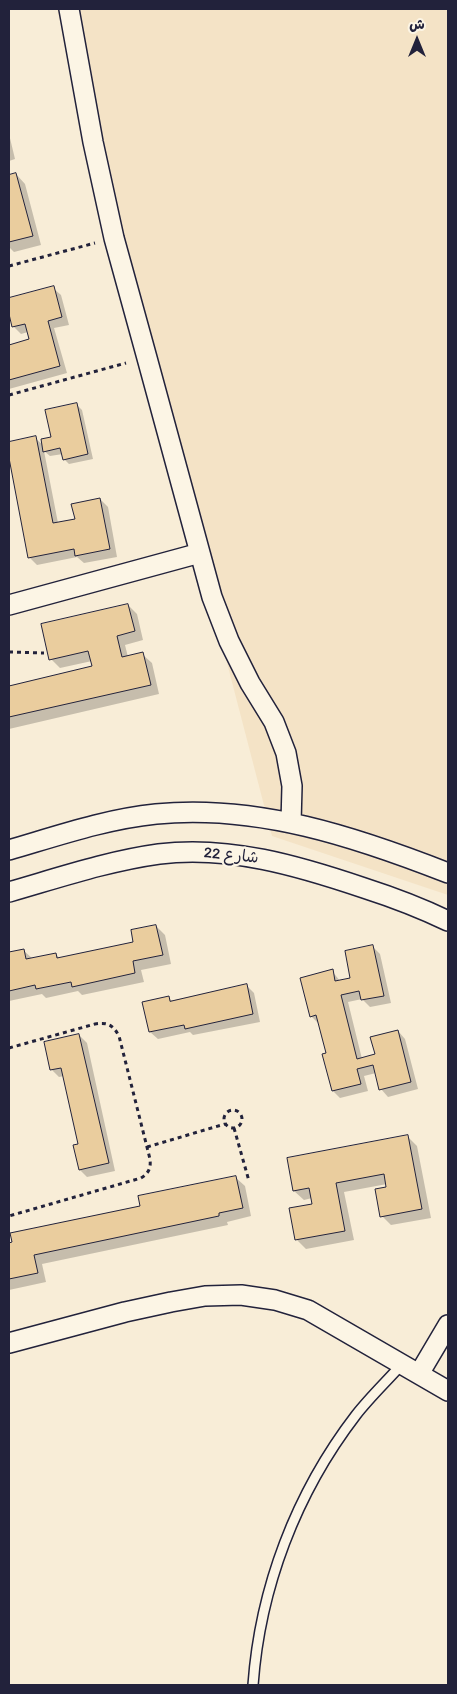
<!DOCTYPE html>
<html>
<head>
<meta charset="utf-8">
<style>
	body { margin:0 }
	#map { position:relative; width:457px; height:1694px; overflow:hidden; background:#f8edd7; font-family:Itim,"Playpen Sans Arabic",sans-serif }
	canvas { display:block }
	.frame { position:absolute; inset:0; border:10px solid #22223b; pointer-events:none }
	.north { position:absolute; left:392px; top:15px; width:50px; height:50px; -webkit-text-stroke:4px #fcf5e5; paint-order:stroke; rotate:0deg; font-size:14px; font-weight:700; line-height:20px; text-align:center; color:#22223b }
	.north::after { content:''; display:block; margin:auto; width:18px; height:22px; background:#22223b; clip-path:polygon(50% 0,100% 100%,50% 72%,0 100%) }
</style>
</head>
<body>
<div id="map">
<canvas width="457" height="1694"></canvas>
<div class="frame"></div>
<div class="north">ش</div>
</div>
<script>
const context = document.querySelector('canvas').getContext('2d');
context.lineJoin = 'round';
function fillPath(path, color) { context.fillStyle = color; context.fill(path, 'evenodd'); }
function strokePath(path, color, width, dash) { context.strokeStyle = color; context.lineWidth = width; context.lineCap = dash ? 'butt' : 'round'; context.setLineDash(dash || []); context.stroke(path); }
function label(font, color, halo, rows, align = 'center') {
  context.font = font + ' Itim,"Playpen Sans Arabic",sans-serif'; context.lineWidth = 4.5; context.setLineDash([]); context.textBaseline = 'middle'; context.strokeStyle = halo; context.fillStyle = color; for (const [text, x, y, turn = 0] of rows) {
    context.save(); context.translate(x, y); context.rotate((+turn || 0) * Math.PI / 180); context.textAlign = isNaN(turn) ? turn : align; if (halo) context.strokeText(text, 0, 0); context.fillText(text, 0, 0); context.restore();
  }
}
fillPath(new Path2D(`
	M57 9H448V895L272 836Z`), '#f4e3c6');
fillPath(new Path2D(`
	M9 134 15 159 9 161Z
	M16 174 25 184 41 245 14 252 9 247V176Z
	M53 288 61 295 69 325 54 328 67 373 9 389V346L31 340 28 332 21 334 13 326 9 310V300Z
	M77 405 82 410 93 459 69 464 64 459 63 454 50 456 44 451 58 523 76 520 100 499 108 507 117 557 84 563 77 557 37 565 29 557 9 451V443L35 438 43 445 53 438Z
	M128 605 137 614 143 640 125 645 128 657 142 654 152 663 159 694 9 729V685L11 687 93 667 92 661 60 668 51 659Z
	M156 926 165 935 171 964 141 970 144 982 82 995 78 991 46 998 42 994 9 1001V953L23 950 33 959 56 954 60 959 135 943Z
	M373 947 380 954 391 1003 370 1007 362 999 348 1002 362 1059 376 1055 398 1031 405 1039 418 1089 388 1097 381 1089 376 1073 364 1076 368 1091 340 1098 333 1091 327 1054 319 1024 311 1016 332 971 340 981 352 979Z
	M246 985 254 993 260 1022 193 1035 190 1032 158 1039 150 1032 144 1003 169 998 172 1001Z
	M79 1035 87 1043 115 1171 87 1177 80 1170V1144L64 1076 59 1077 52 1070Z
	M408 1137 417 1146 431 1218 391 1225 382 1216 387 1188V1184L344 1192 354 1240 306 1249 297 1240 291 1209 313 1205 312 1198 304 1200 294 1191Z
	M235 1177 245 1186 251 1216 227 1222 228 1225 42 1264 46 1282 9 1290V1244L141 1207Z`), '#0003');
const building = new Path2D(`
	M16 173 33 236 9 242V175Z
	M54 286 62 317 48 321 60 366 9 380V345L29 339 25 324 12 327 9 314V298Z
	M77 403 88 454 63 460 60 448 43 452 41 439 51 437 45 410Z
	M36 436 53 523 75 519 71 504 100 498 110 549 75 556 74 549 28 558 9 458V442Z
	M128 604 135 631 117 636 122 657 143 652 151 685 9 717V686L92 666 88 651 49 660 41 624Z
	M156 925 163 955 133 961 135 973 72 987 71 982 36 989 35 985 9 991V952L24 949 26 959 56 953 57 958 133 942 131 930Z
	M373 945 384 996 361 1000 359 991 341 995 357 1059 375 1054 370 1037 398 1030 411 1082 379 1090 373 1065 357 1069 361 1084 332 1091 322 1054 326 1053 316 1015 310 1017 300 978 333 969 335 981 350 978 345 951Z
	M247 984 253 1014 185 1029 184 1025 149 1032 142 1002 169 996 170 1001Z
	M79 1034 109 1163 79 1170 73 1145 78 1144 61 1068 50 1070 44 1042Z
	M408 1135 422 1209 380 1217 375 1189 386 1187 384 1174 336 1183 345 1231 295 1240 289 1208 312 1204 309 1188 293 1191 287 1158Z
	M236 1176 243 1208 219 1213V1216L34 1255 38 1273 9 1279V1243L12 1242 10 1233 140 1206 138 1196Z`);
fillPath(building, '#eacd9e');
strokePath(building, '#22223b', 1);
const lane = new Path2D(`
	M253 1685C260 1588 296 1493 356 1415 370 1397 387 1381 402 1364`);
const street = new Path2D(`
	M69 9 93 142 114 238 147 358 212 597 229 641 250 683 274 722 286 753 292 786 291 823
	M9 605 200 553
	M9 850C57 836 106 819 156 814 257 804 356 837 448 873
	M9 892C58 878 108 861 159 854 228 845 299 866 364 888 392 897 421 908 448 921
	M9 1343 125 1312 171 1302 205 1296 241 1295 275 1300 308 1310 448 1391
	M419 1374 448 1325`);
strokePath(lane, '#22223b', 12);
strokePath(street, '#22223b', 22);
strokePath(new Path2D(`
	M9 266 95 243
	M9 395 126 363
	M9 652 44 653
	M9 1048 95 1024C108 1022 113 1025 119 1036L150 1159C151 1168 149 1173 141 1178L9 1216
	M224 1119a9 9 0 1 1 18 0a9 9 0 1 1-18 0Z
	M234 1128 249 1181
	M147 1147 225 1124`), '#22223b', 3, [4, 4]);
strokePath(lane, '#fcf5e5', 9);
strokePath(street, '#fcf5e5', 19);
label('16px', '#22223b', '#fcf5e5', [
	["شارع 22",231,856,6]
]);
</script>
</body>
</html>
